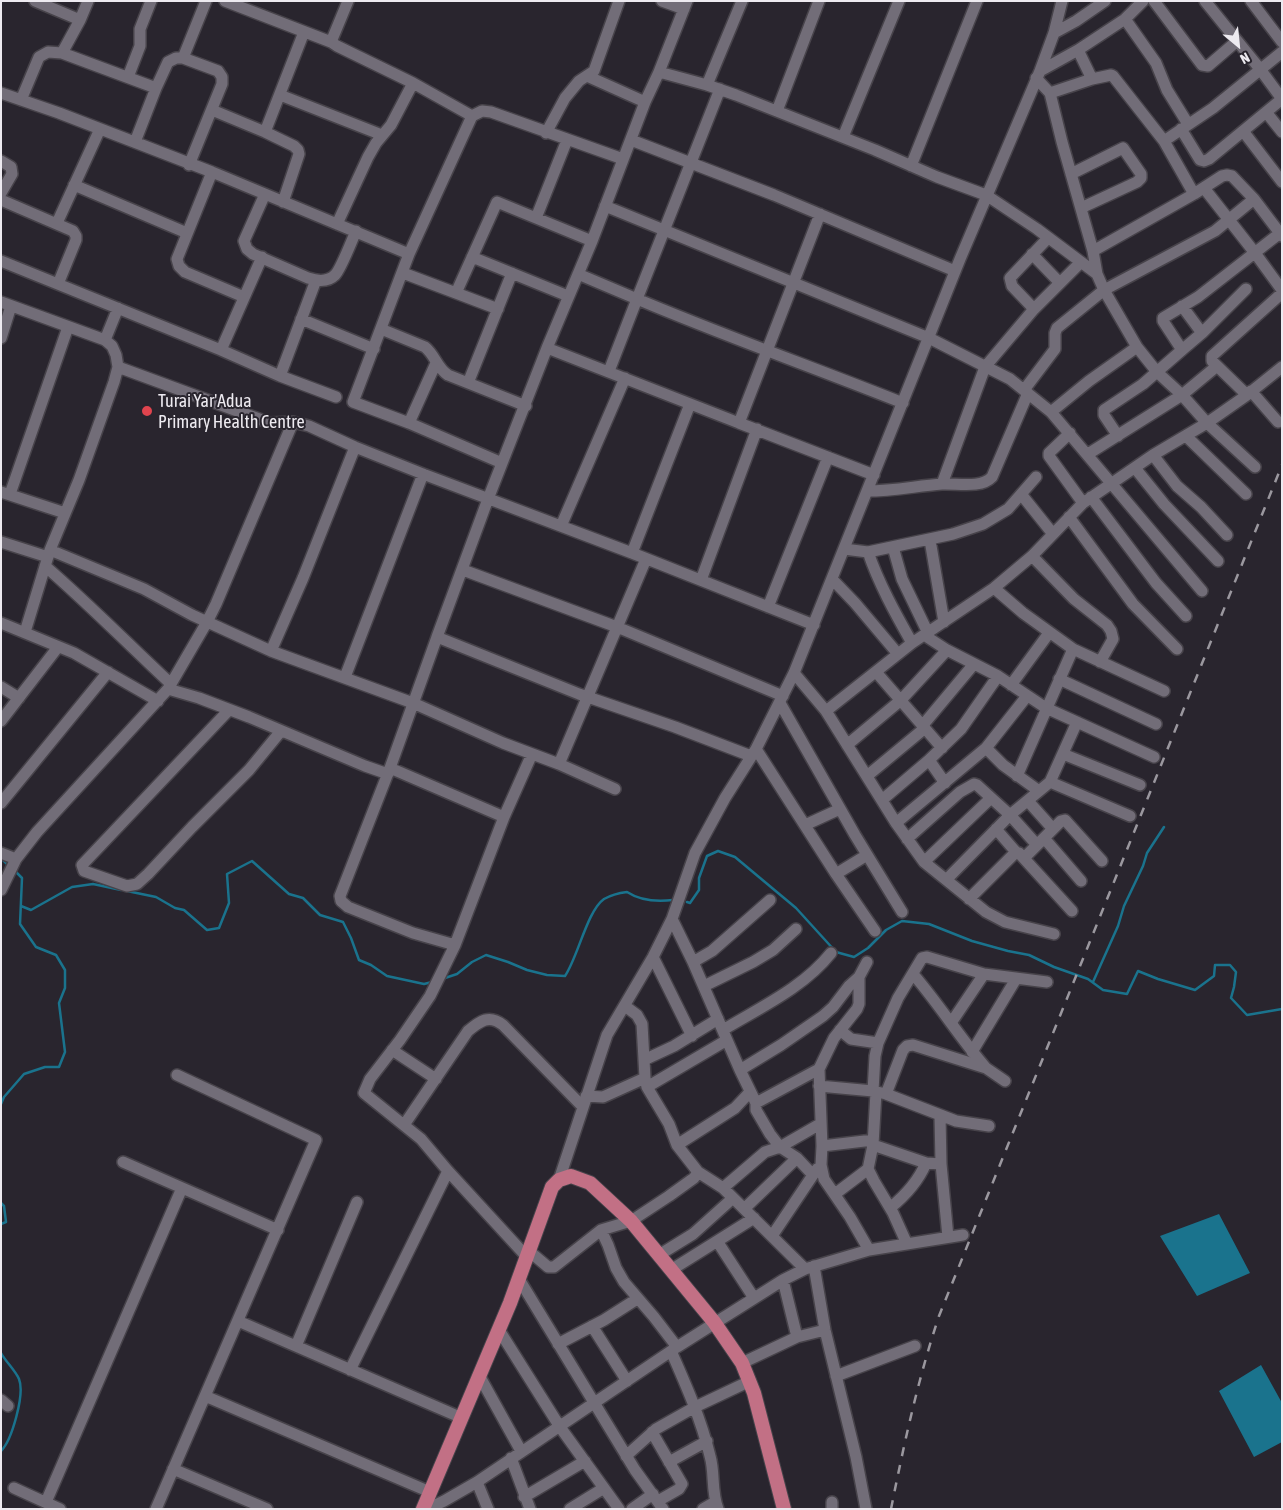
<!DOCTYPE html>
<html>
<head>
<meta charset="utf-8">
<style>
	body { margin:0 }
	#map { position:relative; width:1283px; height:1510px; overflow:hidden; background:#29252e; font-family:"Asap Condensed",sans-serif }
	canvas { display:block }
	.frame { position:absolute; inset:0; border:2px solid #edeaf0; pointer-events:none }
	.north { position:absolute; left:1213px; top:20px; width:50px; height:50px; -webkit-text-stroke:4px #29252e; paint-order:stroke; rotate:152deg; font-size:14px; font-weight:700; line-height:20px; text-align:center; color:#edeaf0 }
	.north::after { content:''; display:block; margin:auto; width:18px; height:22px; background:#edeaf0; clip-path:polygon(50% 0,100% 100%,50% 72%,0 100%) }
</style>
</head>
<body>
<div id="map">
<canvas width="1283" height="1510"></canvas>
<div class="frame"></div>
<div class="north">N</div>
</div>
<script>
const context = document.querySelector('canvas').getContext('2d');
context.lineJoin = 'round';
function fillPath(path, color) { context.fillStyle = color; context.fill(path, 'evenodd'); }
function strokePath(path, color, width, dash) { context.strokeStyle = color; context.lineWidth = width; context.lineCap = dash ? 'butt' : 'round'; context.setLineDash(dash || []); context.stroke(path); }
function label(font, color, halo, rows, align = 'center') {
  context.font = font + ' "Asap Condensed",sans-serif'; context.lineWidth = 4; context.setLineDash([]); context.textBaseline = 'middle'; context.strokeStyle = halo; context.fillStyle = color; for (const [text, x, y, turn = 0] of rows) {
    context.save(); context.translate(x, y); context.rotate((+turn || 0) * Math.PI / 180); context.textAlign = isNaN(turn) ? turn : align; if (halo) context.strokeText(text, 0, 0); context.fillText(text, 0, 0); context.restore();
  }
}
fillPath(new Path2D(`
	M1219 1214 1250 1273 1197 1296 1160 1236Z
	M1261 1365 1282 1403V1442L1254 1457 1219 1391Z`), '#1a738d');
strokePath(new Path2D(`
	M1 858 9 866
	M127 891 156 897 175 908 184 910 207 930 219 928 229 903 227 874 252 861 289 894 303 898 320 915 343 922 351 938 359 960 371 965 387 976 424 984 432 982
	M687 902 690 903 699 890V878L707 856 718 851 735 857 796 908 836 952 854 957 868 948 886 930 902 921 929 924 972 941 1008 951 1029 955 1054 967 1088 979 1103 990 1127 994 1138 971 1158 979 1195 990 1214 976 1215 965H1230L1236 972 1234 987 1231 998 1247 1015 1282 1009
	M21 906 31 910 72 887 93 884 121 890
	M442 979 457 974 472 962 486 955 508 962 527 970 547 975 565 976C578 957 587 911 604 899 611 895 619 893 627 892 641 901 657 902 673 900
	M1093 982 1118 926 1124 906 1143 866 1147 853 1164 827
	M1 1104 4 1097 24 1074 45 1067H59L65 1052 59 1003 65 988V970L56 955 36 947 20 924 22 878 15 871
	M1 1203 4 1206 6 1222 1 1224
	M1 1353C6 1362 15 1370 19 1379 25 1394 12 1440 1 1451`), '#1a738d', 2.5);
const minor = new Path2D(`
	M35 1 80 20
	M225 1 331 42
	M348 1 331 42 337 46 413 83 472 116 482 111 491 112 623 159
	M662 1 684 9
	M687 1 659 72 707 85 736 95 875 150 937 177 986 195 1037 229 1097 274 1104 290 1137 347 1089 381 1051 412
	M1154 1 1202 65 1208 66 1237 41
	M1205 1 1260 69 1282 99
	M1251 1 1282 42
	M1125 19 1156 63 1167 90 1188 124
	M1054 33 1076 21 1105 1
	M1078 50 1092 79
	M62 53 80 20 88 1
	M183 58 206 1
	M1040 71 1078 50 1125 19 1143 1
	M659 72 645 102 592 241 547 348 739 423
	M587 76 645 102
	M128 77 140 46V29L151 1
	M1036 78 1050 93 1062 142 1093 251 1097 274
	M707 85 742 1
	M720 89 637 299C725 336 815 368 903 403
	M1 93 59 113 212 172 409 254
	M1050 93 1092 79 1111 75 1113 76 1164 141 1194 194
	M280 95 382 135
	M21 100 39 57 48 52 62 53 156 88
	M212 110 265 132
	M777 111 819 1
	M1266 112 1282 132
	M472 116 409 254 353 402 409 423 502 463
	M1181 129 1200 160 1204 161 1209 159 1282 99
	M1243 131 1282 182
	M546 133 565 98 579 81 594 71 619 1
	M843 137 899 1
	M631 140 774 195 955 271
	M1164 141 1213 108 1282 52
	M135 142 156 88 168 62 176 58H183L218 71 222 77V84L189 165
	M1 161 11 167 12 174 1 193
	M911 166 977 1
	M212 172 177 259 179 266 185 272 244 297
	M1071 174 1123 148 1141 174V178L1137 182 1081 208
	M74 185 187 233
	M1204 188 1255 253 1282 290
	M265 194 244 241 247 249 253 254 308 278C317 281 328 282 335 275 341 269 352 240 356 231
	M1 200 73 231 76 236V240L58 284
	M283 202 299 154 298 150 294 146 265 132 304 32
	M605 206 929 338 1010 379 1051 412 1202 591
	M820 214 739 423 874 475
	M536 218 567 140
	M57 223 100 129
	M337 224 368 157 376 143 391 125 413 83
	M1093 251 1194 194 1222 176 1227 175 1232 176 1254 199 1282 236
	M1032 254 1060 283
	M472 257 568 296
	M1 261 221 350 280 376 336 397
	M403 273 456 293 497 202 592 241
	M578 274 637 299 609 371
	M456 293 498 309
	M1 302 105 340 112 346 116 355 118 367 114 382 79 480 50 550 25 632
	M1182 306 1202 333
	M1034 309 1012 286 1010 278 1048 238
	M301 319 374 349
	M381 329 425 347C435 355 437 368 448 375L526 406
	M1 338 11 306
	M105 340 118 308
	M547 348 488 499 437 637 579 694 675 727 751 756
	M221 350 262 257
	M1182 350 1202 333 1246 289
	M1217 366 1182 395 1207 423 1255 467
	M118 367 270 423 293 422 309 426 355 447 423 474 632 553 814 625
	M280 376 316 280
	M468 383 512 273
	M1024 390 1055 349V333L1057 328 1104 290 1215 231 1254 199
	M1251 391 1278 422
	M1247 395 1212 361V356L1282 293
	M293 422 216 604 207 622 168 689 199 698 249 717 365 766 388 774
	M409 423 436 363
	M1070 433 1049 453V456L1083 503
	M1118 436 1104 415V410L1143 384 1182 350 1163 321V318L1198 297 1280 233
	M1186 436 1246 494
	M1088 454 1182 395 1157 372 1137 347
	M1153 455 1177 486 1201 507 1227 535
	M1135 468 1164 504 1218 561
	M942 484 985 367 1034 309 1081 262
	M867 491C894 491 916 486 942 484 956 483 981 489 992 477L1028 393
	M1 492 65 513
	M10 494 68 327
	M1021 494 1053 534
	M1091 497 1156 583 1186 616
	M1069 517 1133 604 1177 649
	M561 526 625 378
	M930 540 944 622
	M1 542 48 557
	M893 547 902 579 928 633
	M844 549 868 552 953 534 983 524 1008 509 1036 477
	M50 550 144 589 192 615 271 651 413 703 503 743 559 764 615 789
	M868 552C879 584 895 613 912 643
	M632 553 690 404
	M1032 556 1074 599 1107 625 1111 631 1113 639 1100 662
	M45 566C89 604 129 645 171 684
	M463 570 617 627 783 696
	M832 579 855 603 898 654
	M701 580 757 429
	M994 588 1023 613 1073 649 1164 691
	M768 607 828 457
	M1 623 74 653 158 701
	M924 635 947 650 998 676 1046 708 1154 757
	M437 637 390 768 340 896 341 901 348 907 413 933 455 945
	M271 651 303 578 355 447
	M876 672 942 748
	M794 673 826 711 896 823 924 862 986 912 1005 922 1054 934
	M345 677 423 474
	M1059 679 1156 724
	M1011 685 1049 633
	M1 687 19 698
	M780 703 855 835 902 912
	M229 710 82 865 84 871 127 886 137 884 148 874 192 827 249 770 281 731
	M826 711 912 643 994 588 1032 556 1083 503 1153 455 1207 423 1247 395 1282 367
	M1 721 58 647
	M1077 722 1050 782 1130 816
	M923 725 974 664
	M847 745 901 700 947 650
	M986 748 1003 765 1039 791
	M756 749 836 874 875 931
	M1063 754 1140 785
	M929 760 945 783
	M559 764 646 559
	M390 768 504 817
	M867 776 925 728
	M1017 776 1073 649
	M882 800 929 760 961 729 998 676
	M1028 801 1053 829
	M1 803 108 672
	M896 823 986 748 1027 696
	M805 825 840 809
	M996 829 1016 852
	M1044 838 1081 881
	M907 839 960 792 974 784 977 785 1010 815 1037 845
	M1 853 16 859
	M1024 858 1061 821 1065 820 1102 861
	M924 862 991 798
	M836 874 867 855
	M947 879 1010 815 1050 782
	M1 890 16 859 37 832 168 689
	M969 899 1016 852 1019 853 1072 911
	M672 919 693 962 740 1070 756 1103V1110L770 1134 780 1147 797 1158 813 1175
	M653 957 692 1036
	M693 962 712 951 770 900
	M867 962 859 977V1004L857 1009 834 1038 819 1069 822 1146 821 1165 824 1179 850 1217 869 1250
	M913 974C939 1004 960 1038 986 1068
	M704 986 753 962 773 950 796 929
	M625 1006 637 1015 642 1024 645 1078 647 1087 669 1124 677 1145 698 1172 723 1188 805 1269
	M951 1023 984 974
	M723 1030C761 1007 803 988 831 953
	M840 1030 851 1039 878 1043
	M392 1050 436 1079
	M972 1052 1016 979
	M644 1060 674 1046 718 1019
	M740 1070 781 1045 823 1016 833 1007 849 986 859 977
	M819 1086 873 1091 886 1094 956 1121 989 1126
	M647 1087 727 1040
	M873 1091 875 1056 878 1043 898 998 922 958 927 957 984 974 1047 982
	M876 1092 873 1145 868 1169 874 1181 893 1213 907 1244
	M886 1094 903 1050 907 1046 913 1045 986 1068 1005 1081
	M586 1096 603 1097 645 1078
	M756 1103 819 1069
	M940 1116 941 1164 948 1237
	M404 1125 468 1031C480 1021 489 1014 503 1025L583 1107
	M677 1145 735 1108 750 1092
	M873 1145 926 1163 941 1164
	M822 1146 873 1140
	M123 1162 278 1230
	M559 1180 607 1035 653 957 672 919 695 853 725 798 756 749 794 673 960 259 1040 71 1054 33 1062 1
	M723 1188 765 1152 780 1147 820 1124
	M835 1194 868 1169
	M890 1208C906 1195 918 1182 926 1163
	M744 1209 797 1158
	M601 1230 608 1245 616 1268 624 1282 654 1317 677 1347
	M772 1236 817 1169
	M717 1241 754 1298
	M529 1251 548 1267H554L601 1230 631 1221 669 1196 694 1178 698 1172
	M659 1255 693 1234 733 1198
	M527 1257 448 1171 421 1139 364 1093 370 1079 400 1040 430 996 455 945 504 817 532 754
	M814 1266 825 1330 856 1457 866 1509
	M671 1270 754 1218
	M519 1279 635 1470 663 1509
	M783 1280 797 1337
	M238 1321 462 1418
	M592 1326 627 1381
	M499 1330 560 1427 619 1509
	M558 1344 604 1320 637 1299
	M296 1346 357 1202
	M671 1351C686 1385 701 1419 710 1456 715 1473 711 1491 718 1509
	M742 1363 797 1337 825 1330
	M350 1370 448 1171
	M836 1376 915 1346
	M480 1377 521 1451
	M205 1396 430 1492
	M1 1400 8 1406
	M652 1432 682 1484 679 1489 658 1501
	M626 1456 656 1429 695 1407 750 1381
	M511 1458 530 1509
	M669 1462 707 1441
	M173 1469 267 1509
	M477 1482 488 1509
	M14 1488 60 1509
	M524 1497 585 1461
	M46 1502 182 1188
	M832 1502V1509
	M156 1509 316 1140 177 1075
	M427 1509 444 1501 477 1482 677 1347 783 1280 805 1269 869 1250 963 1235
	M570 1509 604 1488
	M632 1509 653 1494
	M703 1509 715 1502`);
const major = new Path2D(`
	M423 1509 510 1303 552 1187 559 1180 571 1176 590 1183 631 1221 714 1322 742 1363 754 1393 784 1509`);
strokePath(minor, '#47434a', 14);
strokePath(major, '#47434a', 16);
strokePath(minor, '#726d78', 11);
strokePath(major, '#c27085', 14);
strokePath(new Path2D(`
	M891 1509C904 1444 918 1379 939 1316L1282 465`), '#9b989f', 2.5, [9, 9]);
for (const [x, y, r, color] of [
	[147,411,6,"#e0444e"]
]) { const dot = new Path2D(); dot.arc(x, y, r, 0, 2 * Math.PI); context.fillStyle = color; context.fill(dot); strokePath(dot, '#29252e', 2); }
label('18px', '#edeaf0', '#29252e', [
	["Turai Yar'Adua",158,401],
	["Primary Health Centre",158,422]
], 'left');
</script>
</body>
</html>
